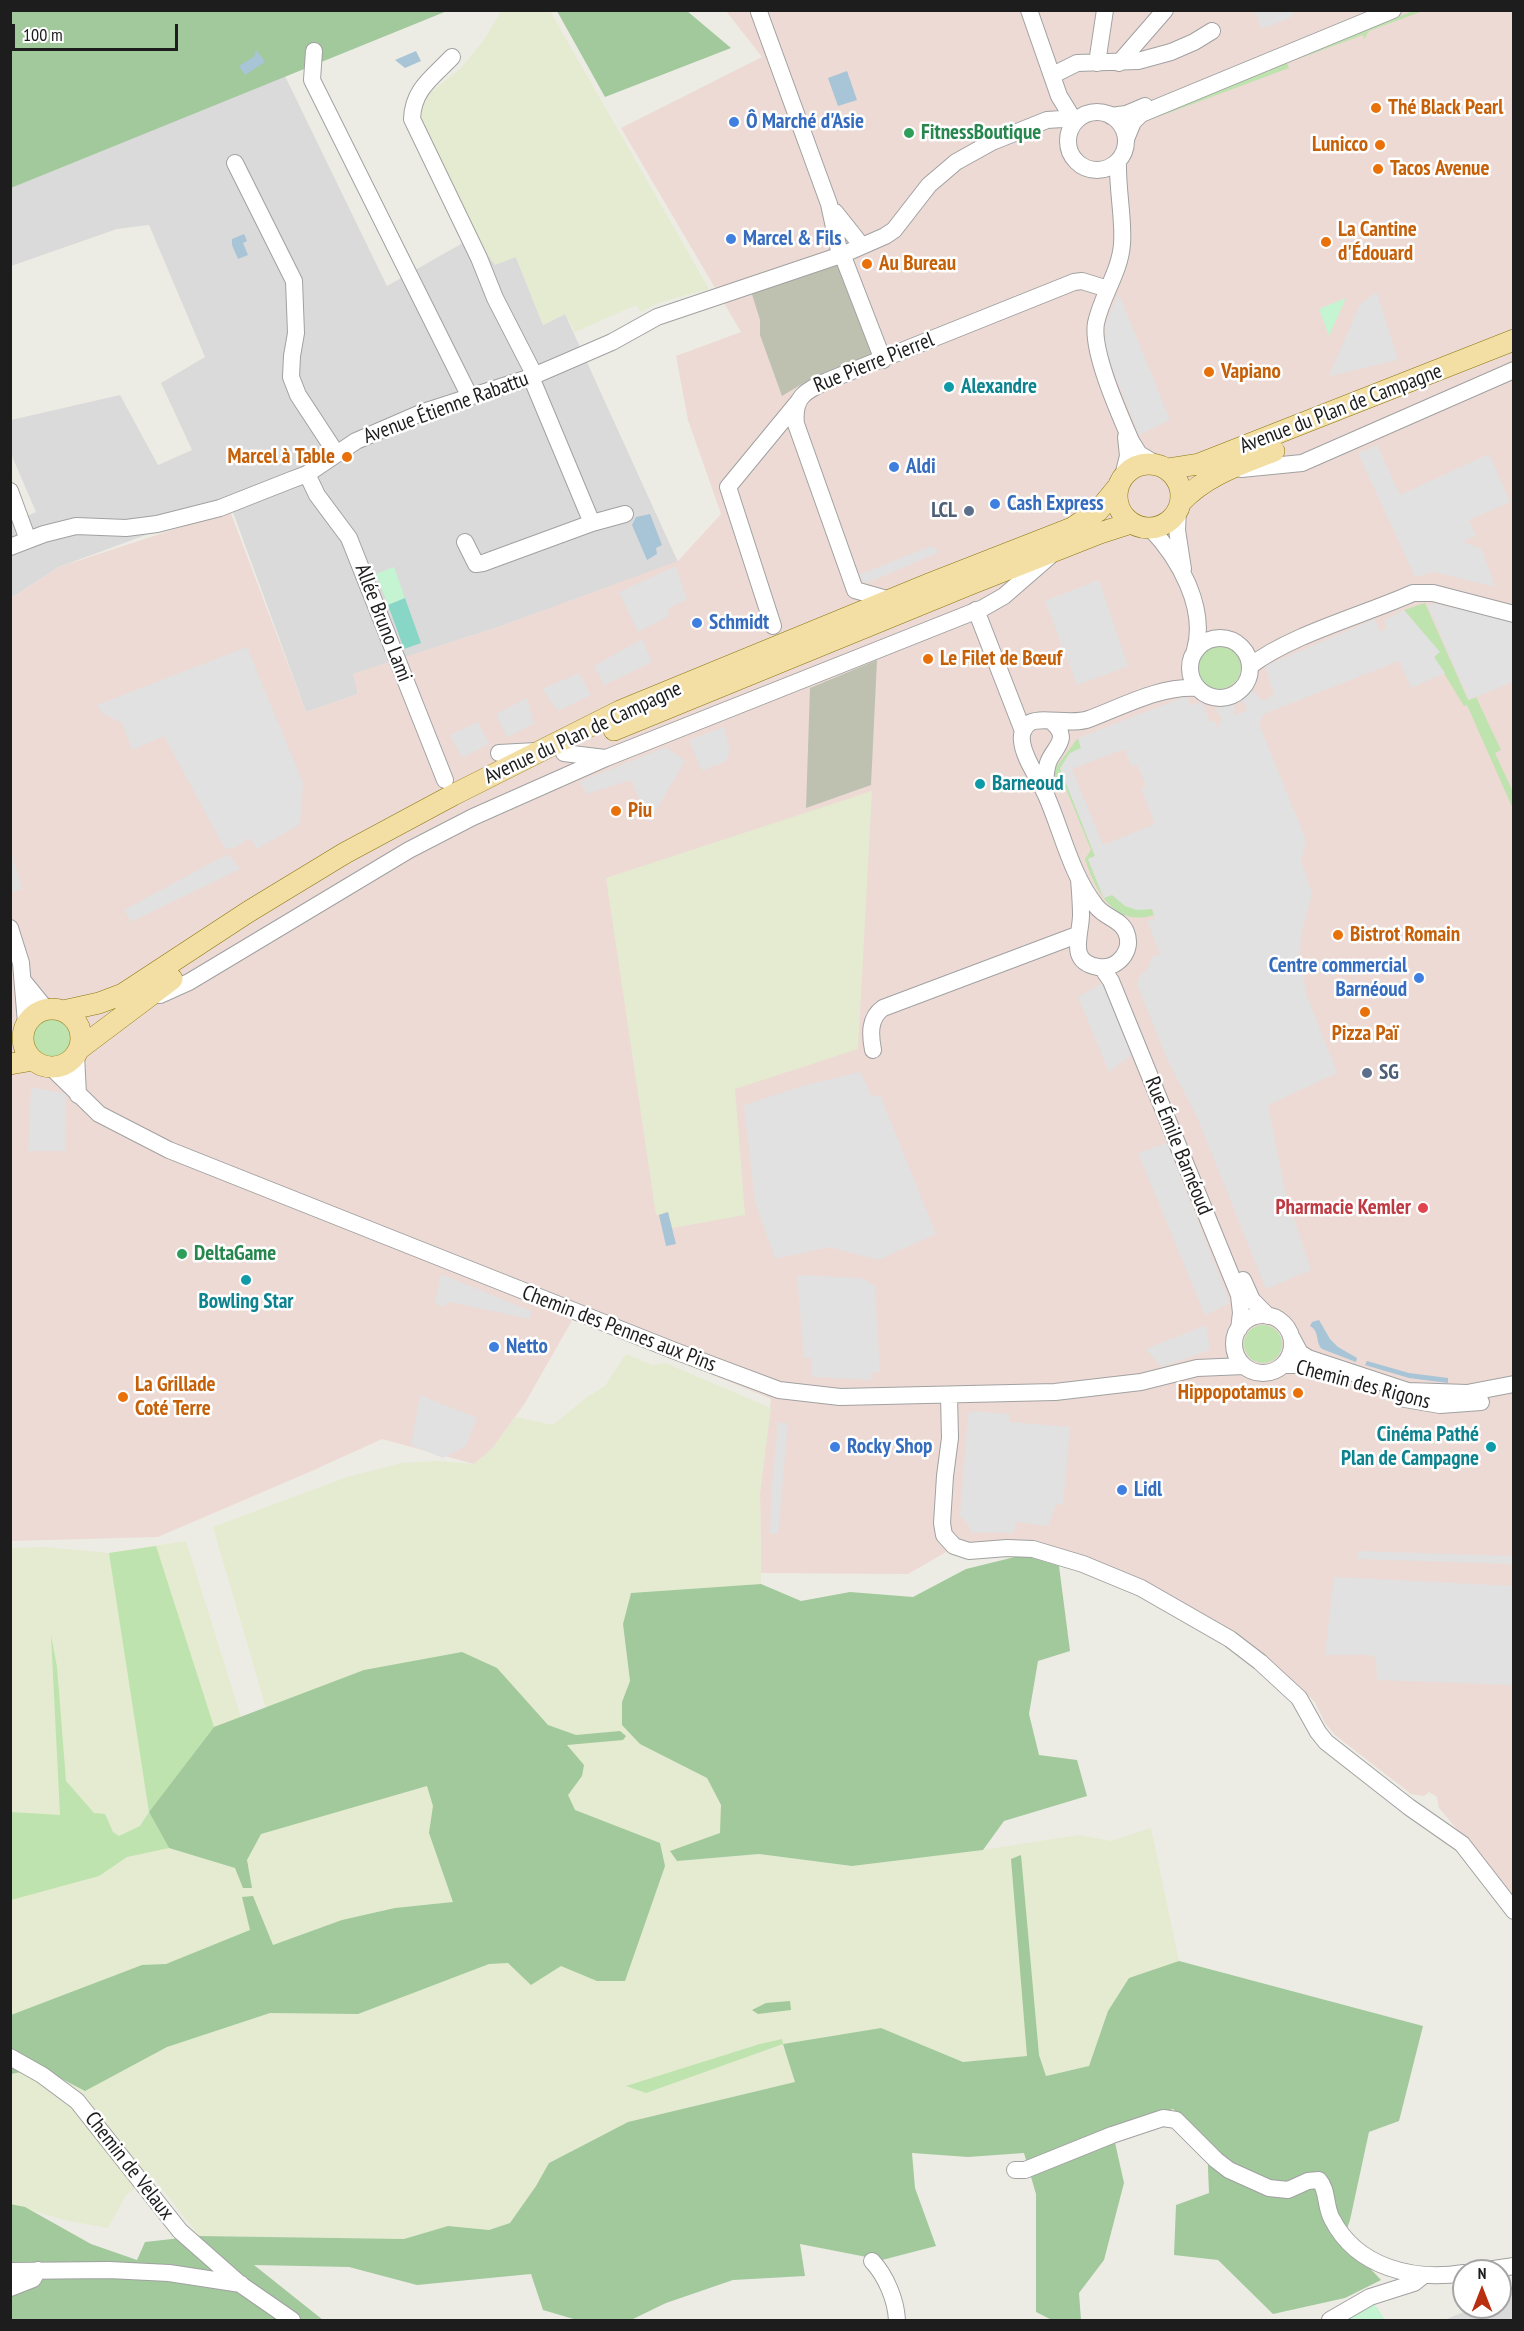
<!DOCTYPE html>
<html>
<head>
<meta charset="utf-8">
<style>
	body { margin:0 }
	#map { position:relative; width:1524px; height:2331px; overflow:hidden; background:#edece4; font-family:"PT Sans Narrow",sans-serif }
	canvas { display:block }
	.frame { position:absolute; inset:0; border:12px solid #1d1d1d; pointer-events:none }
	.north { position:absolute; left:1452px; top:2259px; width:60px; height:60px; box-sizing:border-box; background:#fff; border:2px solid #a5a5a5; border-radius:50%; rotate:0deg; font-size:16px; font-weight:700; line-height:24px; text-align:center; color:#1d1d1d }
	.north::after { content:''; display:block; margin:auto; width:21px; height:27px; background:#b93011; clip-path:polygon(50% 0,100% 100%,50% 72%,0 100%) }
	.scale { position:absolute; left:12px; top:24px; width:166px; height:27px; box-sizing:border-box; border:3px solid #1d1d1d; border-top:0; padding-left:8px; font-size:18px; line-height:21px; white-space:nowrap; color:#1d1d1d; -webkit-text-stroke:4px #fff; paint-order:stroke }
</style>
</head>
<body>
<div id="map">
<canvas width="1524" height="2331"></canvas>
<div class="frame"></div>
<div class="north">N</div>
<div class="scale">100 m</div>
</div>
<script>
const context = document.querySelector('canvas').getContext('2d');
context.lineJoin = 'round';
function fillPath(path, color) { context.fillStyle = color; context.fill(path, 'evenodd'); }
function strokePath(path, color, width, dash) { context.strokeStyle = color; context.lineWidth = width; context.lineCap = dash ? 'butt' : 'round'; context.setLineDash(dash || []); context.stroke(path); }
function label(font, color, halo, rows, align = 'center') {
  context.font = font + ' "PT Sans Narrow",sans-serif'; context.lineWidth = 5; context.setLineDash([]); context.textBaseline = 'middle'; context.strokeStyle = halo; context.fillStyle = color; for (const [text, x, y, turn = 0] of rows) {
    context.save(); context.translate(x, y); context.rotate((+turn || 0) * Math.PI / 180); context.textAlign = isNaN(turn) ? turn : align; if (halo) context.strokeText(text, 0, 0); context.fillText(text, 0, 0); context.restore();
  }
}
fillPath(new Path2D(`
	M285 76 387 286 475 236 516 257 543 325 565 314 678 562 501 626 354 674 358 694 306 712 230 504 59 567 11 598V523L36 512 11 454V420L120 395 158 465 192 450 161 383 205 357 149 225 117 229 11 266V188Z
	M1513 2292V2320H1444L1476 2307H1500V2297Z`), '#dbdada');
fillPath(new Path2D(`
	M726 11H1513V1895L1439 1808 1437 1797 1429 1792 1424 1796 1411 1794 1335 1735 1325 1723 1315 1702 1291 1679 1287 1678 1148 1585 1058 1547 1018 1540 978 1545 948 1551 908 1574 761 1573 760 1492 771 1399 574 1317 525 1403 492 1449 474 1464 382 1439 314 1470 158 1537 11 1541V598L59 567 230 511 306 712 358 694 353 674 501 626 678 561 721 514 688 420 676 356 741 332 621 128 762 57Z`), '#eddad4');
fillPath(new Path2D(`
	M834 261 841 268 879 353 812 378 782 396 760 335V320L751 291Z
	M877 660 871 785 806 808 810 688Z`), '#bec1b0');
fillPath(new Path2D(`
	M501 11H550L709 289 661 302 641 312 636 305 575 332 565 314 543 325 516 257 495 265 475 236 421 124V111L430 93 460 69 484 40Z
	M872 791 858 1049 735 1089 745 1215 672 1228 668 1212 656 1215 606 878Z
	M626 1354 652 1365 665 1363 771 1408 760 1492 761 1584 631 1593 623 1624 630 1681 622 1702 641 1744 707 1778 721 1806V1834L670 1851 677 1861 759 1854 852 1866 983 1850 1079 1835 1111 1841 1151 1828 1179 1961 1129 1978 1108 2011 1089 2066 1046 2076 1039 2055 963 2062 881 2028 783 2044 796 2082 628 2122 549 2163 536 2186 510 2223 489 2230 448 2226 404 2239 199 2236 153 2177 126 2195 108 2228 64 2220 11 2204V1548L45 1547 109 1553 186 1541 241 1717 266 1708 213 1527 347 1477 402 1463 437 1461 474 1464 492 1449 515 1417 553 1425 587 1397 605 1386Z`), '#e4ebd0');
fillPath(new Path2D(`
	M1413 11H1423L1369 31 1364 39 1363 35 1287 63 1289 68 1147 121 1149 116Z
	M1425 603 1468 700 1476 697 1501 750 1495 753 1513 792V809L1467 705 1464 706 1434 657 1439 652 1404 610Z
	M1197 667a22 22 0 1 1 44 0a22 22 0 1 1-44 0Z
	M1078 738 1081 748 1060 768 1095 856 1088 859 1103 897 1112 894C1119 903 1140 911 1152 909L1154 915C1114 928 1095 890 1085 859L1091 850 1062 779 1057 784 1054 776 1056 767Z
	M30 1038a23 23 0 1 1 46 0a23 23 0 1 1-46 0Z
	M1244 1344a19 19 0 1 1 38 0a19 19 0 1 1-38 0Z
	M156 1546 214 1727 149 1812 169 1848 127 1857 99 1876 11 1900 10 1812 60 1815 51 1635 57 1667 66 1781 94 1813 105 1814 113 1832 119 1836 140 1826 149 1812 109 1553Z
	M782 2039 783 2044 646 2093 626 2086 760 2044Z`), '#bee3ae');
fillPath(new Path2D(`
	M11 11H447L11 188Z
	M557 11H687L731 48 605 97Z
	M1023 1555 1059 1566 1070 1651 1038 1661 1029 1714 1039 1755 1077 1760 1087 1796 1004 1821 983 1850 852 1866 759 1854 677 1861 670 1851 720 1833 721 1805 707 1778 640 1744 622 1725V1702L630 1681 623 1624 631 1593 761 1584 801 1601 850 1592 913 1597 966 1569Z
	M462 1652 497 1668 548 1725 576 1735 620 1731 626 1736 623 1740 567 1745 584 1765 582 1776 568 1795 575 1810 660 1843 665 1866 625 1981H597L561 1966 531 1985 508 1963 489 1964 358 2014 270 2013 167 2047 85 2091 41 2068 11 2074V2015L142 1965 166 1964 250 1930 242 1897 253 1896 273 1945 342 1920 395 1908 453 1902 429 1833 433 1806 427 1786 261 1834 247 1860 252 1888H243L235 1868 169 1848 149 1812 214 1727 364 1670Z
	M1021 1855 1039 2055 1046 2076 1089 2066 1108 2011 1129 1978 1179 1961 1423 2026 1399 2121 1369 2132 1350 2220 1343 2240 1381 2280 1345 2298 1273 2314 1218 2260 1174 2255 1176 2205 1209 2193 1207 2143 1173 2109 1112 2129 1124 2183 1104 2260 1079 2293 1081 2320H1052L1036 2312V2194L1024 2153 968 2157 912 2153 915 2188 936 2246 882 2260 800 2244 805 2276 733 2280 666 2303 631 2320H577L543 2310 531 2274 417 2285 349 2267 254 2265 323 2320H11L10 2204 25 2207 91 2244 137 2260 145 2242 199 2236 404 2239 448 2226 489 2230 510 2223 536 2186 549 2163 628 2122 795 2082 783 2044 881 2028 963 2062 1027 2056 1011 1859Z
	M790 2001 791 2010 758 2014 752 2010 766 2003Z`), '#a1c99c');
fillPath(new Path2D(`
	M1346 298 1329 336 1319 309Z
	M394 567 405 598 388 605 376 574Z
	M1372 2300 1385 2320H1337Z`), '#c4f4d1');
fillPath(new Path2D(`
	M405 598 421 643 404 649 388 605Z`), '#88d6c6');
fillPath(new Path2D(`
	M1255 11H1292L1294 16 1262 29Z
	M1377 292 1398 360 1329 376 1360 304Z
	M1119 294 1170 420 1139 435 1105 350V324Z
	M1377 445 1400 495 1489 454 1510 502 1469 520 1476 536 1464 541 1467 545 1471 544 1476 548 1481 547 1495 587 1434 572 1415 577 1358 453Z
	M931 546 940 552 867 583 856 576Z
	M676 566 687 600 668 608 669 616 638 632 619 592Z
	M1099 580 1128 666 1077 685 1045 601Z
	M1436 603 1452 608 1459 605 1490 612 1501 619 1513 623V682L1469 700 1428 606Z
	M1404 610 1440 652 1434 657 1445 673 1411 688 1399 661 1264 714 1259 724 1306 840 1301 861 1312 894 1301 934 1300 953 1306 993 1337 1073 1268 1105 1286 1195 1311 1270 1266 1289 1197 1117 1167 1059 1137 984 1140 976 1148 968 1152 957 1160 954 1147 921 1155 918 1152 909 1137 910 1125 906 1112 895 1104 898 1088 859 1095 856 1060 768 1070 753 1081 748 1078 738 1187 696 1191 706 1200 702 1203 704 1210 722 1214 721 1218 729 1221 718 1215 708 1235 704 1234 716 1247 710 1244 702 1239 700 1252 689 1260 699 1265 700 1274 695 1265 666 1375 619 1379 630 1382 631 1387 628 1384 620ZM1124 749 1132 766 1137 765 1146 786 1141 788 1155 824 1103 845 1072 769Z
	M642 639 652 662 604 685 594 666Z
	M247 647 303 783 300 824 257 849 250 838 236 847 225 849 164 736 132 750 122 723 102 713 97 705Z
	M579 673 591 695 558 711 542 689Z
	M527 698 534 724 507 737 496 714Z
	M478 722 489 744 462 758 450 735Z
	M724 727 730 751 726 761 702 771 689 740Z
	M666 747 685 761 649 822 631 780 587 794 579 782Z
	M11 851 22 889 11 892H10Z
	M228 854 240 869 131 922 124 910Z
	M1102 983 1131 1055 1109 1072 1078 997Z
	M860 1072 872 1097 880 1095 936 1234 878 1260 829 1247 775 1259 755 1202 744 1105 806 1085Z
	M31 1087 66 1094 65 1151H28Z
	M1167 1143 1230 1303 1205 1315 1138 1153Z
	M441 1274 531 1311 530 1319 449 1302 443 1307 435 1303Z
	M797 1275 861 1278 875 1286 880 1372H872V1380L812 1377 811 1358H804Z
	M1206 1325 1210 1350 1161 1367 1146 1349Z
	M420 1395 477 1418 466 1446 443 1458 411 1445Z
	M974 1411 1010 1414V1422L1070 1427 1063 1505 1056 1504 1048 1526 1016 1522 1014 1533 970 1532 969 1525 960 1516 968 1414Z
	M778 1423H788L778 1534 770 1533 772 1484Z
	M1357 1551 1513 1556V1564L1357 1559Z
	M1334 1577 1513 1586V1685L1377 1680 1376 1658 1369 1655H1325Z`), '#e1e1e1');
fillPath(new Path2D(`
	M257 51 265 62 245 75 239 66 255 56 254 53Z
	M416 51 421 61 405 68 395 60Z
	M847 71 857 100 838 106 828 78Z
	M244 234 247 241 243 243 248 255 238 259 232 245V239Z
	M650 514 662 545 656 548 657 554 647 560 632 525 636 517Z
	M668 1212 676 1244 666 1246 659 1215Z
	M1319 1320 1330 1339 1338 1347 1357 1358 1356 1362 1322 1349C1315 1342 1320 1331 1310 1326L1312 1322Z
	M1367 1361 1409 1373 1448 1378V1383L1409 1378 1365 1365Z`), '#a8c4d7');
const minor = new Path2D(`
	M1029 10 1059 96 1075 122
	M759 12 829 204 840 255
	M314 51 312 80 470 397
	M452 57C433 77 413 89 412 119L479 258 495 298 535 376
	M1097 63 1105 10
	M1119 63 1165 10
	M1053 75 1077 63 1138 61 1171 52 1194 42 1212 31
	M1068 141a29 29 0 1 1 58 0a29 29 0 1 1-58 0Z
	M1111 116 1126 114 1145 106
	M1126 139 1133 122 1141 114 1393 10
	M1118 161C1117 189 1124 219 1122 244 1120 272 1102 295 1096 323 1091 351 1119 413 1131 441L1139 454 1156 464
	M235 163 294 281 296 333 292 356 291 377 298 395 336 453
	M835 212 862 246
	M842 254 883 360
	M531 377 592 523
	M1241 469 1302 463 1514 370
	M307 474 317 495 349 538 445 780
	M1123 476 1128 456 1126 437
	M10 491 28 540
	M1178 510 1177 530 1183 569
	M1150 528C1179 558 1207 608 1195 650
	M465 542 476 564 483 563 592 523 625 514
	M10 547 44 534 76 526 126 528 157 524 220 508 291 480 307 474 356 441 423 412 531 377 612 342 657 317 844 254 885 236 894 230 929 185 956 162 992 142 1047 120 1062 119 1075 122
	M890 600 855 590 796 424C793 397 805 391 827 381L1074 282 1082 281 1108 289
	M976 610 1023 731
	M773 626 728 487 798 402
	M1190 668a30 30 0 1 1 60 0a30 30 0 1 1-60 0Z
	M1250 666C1292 634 1364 615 1413 593H1433L1514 614
	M499 753 536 751
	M564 753 605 758
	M1045 792C1045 783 1045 773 1048 763 1053 748 1072 739 1052 722
	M1079 879C1080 891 1081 903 1081 915 1081 935 1067 962 1098 967 1117 970 1134 951 1126 932 1121 919 1105 918 1096 906 1071 875 1062 831 1046 795 1039 779 1023 757 1022 741 1021 735 1023 729 1028 724 1038 715 1071 726 1089 719 1124 706 1159 686 1197 688
	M10 928 21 963 26 1023
	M1102 968 1111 981 1239 1295 1241 1313 1239 1329
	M24 982 46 1009
	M160 995 189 982 409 850 473 817 606 758 983 608 1004 596 1050 556
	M873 1050C870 1034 869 1018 883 1008L1077 935
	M76 1055 78 1095
	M52 1068 99 1114 169 1150 675 1351 779 1390 840 1397 1055 1392 1141 1382 1197 1368 1244 1366
	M1243 1280 1252 1300 1268 1316
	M1234 1344a29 29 0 1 1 58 0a29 29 0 1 1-58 0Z
	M1292 1338 1300 1353 1308 1358 1408 1391 1467 1393 1514 1384
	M1284 1365H1297L1318 1372
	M949 1395 950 1438 945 1476 942 1523 944 1535 954 1546 969 1551 1007 1548 1033 1549 1083 1564 1141 1588 1230 1639 1260 1662 1299 1698 1318 1732 1326 1742 1409 1807 1462 1844 1514 1911
	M1405 1399 1440 1405 1481 1402
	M10 2057 42 2075 77 2101 180 2231 240 2284 292 2320
	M1015 2170H1025L1112 2135 1163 2118 1176 2120 1216 2160 1229 2170 1269 2188 1288 2190 1308 2181 1319 2180C1328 2190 1325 2207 1332 2219 1357 2268 1414 2281 1464 2273
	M872 2261C886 2276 896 2300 897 2320
	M10 2271 109 2270 169 2273 241 2284
	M1480 2271 1514 2266
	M10 2288 33 2279 38 2270
	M1330 2320 1370 2297 1414 2283 1424 2275`);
const major = new Path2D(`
	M1117 496a32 32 0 1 1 64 0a32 32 0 1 1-64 0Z
	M1167 469 1199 464 1514 340
	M1181 502C1206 475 1241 464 1274 451
	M614 730 973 583 1100 533 1131 523
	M23 1038a29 29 0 1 1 58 0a29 29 0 1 1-58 0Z
	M63 1011 99 1003 123 994 248 912 345 853 453 795 620 711 929 584 1072 528 1098 511 1117 488
	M79 1049 172 979
	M10 1064 33 1060`);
strokePath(minor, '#a1a1a1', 18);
strokePath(major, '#89770d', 22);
strokePath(minor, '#fff', 16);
strokePath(major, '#f3dfa3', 21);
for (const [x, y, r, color] of [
	[1376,108,6,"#e8710a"],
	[734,122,6,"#3f7fe0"],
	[909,133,6,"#2e9e5b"],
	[1380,145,6,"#e8710a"],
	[1378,169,6,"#e8710a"],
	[731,239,6,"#3f7fe0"],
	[1326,242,6,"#e8710a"],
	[867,264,6,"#e8710a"],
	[1209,372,6,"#e8710a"],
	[949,387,6,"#0f9aa8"],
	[347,457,6,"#e8710a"],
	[894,467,6,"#3f7fe0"],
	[995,504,6,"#3f7fe0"],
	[969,511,6,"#5c6f8a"],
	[697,623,6,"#3f7fe0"],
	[928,659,6,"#e8710a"],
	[980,784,6,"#0f9aa8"],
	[616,811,6,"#e8710a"],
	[1338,935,6,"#e8710a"],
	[1419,978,6,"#3f7fe0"],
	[1365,1012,6,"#e8710a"],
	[1367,1073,6,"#5c6f8a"],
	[1423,1208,6,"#e0444e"],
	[182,1254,6,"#2e9e5b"],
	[246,1280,6,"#0f9aa8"],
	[494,1347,6,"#3f7fe0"],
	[1298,1393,6,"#e8710a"],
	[123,1397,6,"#e8710a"],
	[835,1447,6,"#3f7fe0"],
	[1491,1447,6,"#0f9aa8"],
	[1122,1490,6,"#3f7fe0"]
]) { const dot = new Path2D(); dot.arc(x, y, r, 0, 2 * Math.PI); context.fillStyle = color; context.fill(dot); strokePath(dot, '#fff', 2); }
label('bold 21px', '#c56008', '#fff', [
	["Thé Black Pearl",1388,108],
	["Lunicco",1368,145,"right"],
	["Tacos Avenue",1390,169],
	["La Cantine",1338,230],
	["d'Édouard",1338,254],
	["Au Bureau",879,264],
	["Vapiano",1221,372],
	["Marcel à Table",335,457,"right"],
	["Le Filet de Bœuf",940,659],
	["Piu",628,811],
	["Bistrot Romain",1350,935],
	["Pizza Paï",1365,1034,"center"],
	["La Grillade",135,1385],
	["Coté Terre",135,1409],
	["Hippopotamus",1286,1393,"right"]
], 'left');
label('bold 21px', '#366cbe', '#fff', [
	["Ô Marché d'Asie",746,122],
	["Marcel & Fils",743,239],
	["Aldi",906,467],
	["Cash Express",1007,504],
	["Schmidt",709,623],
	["Centre commercial",1407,966,"right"],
	["Barnéoud",1407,990,"right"],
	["Netto",506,1347],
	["Rocky Shop",847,1447],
	["Lidl",1134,1490]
], 'left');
label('bold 21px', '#27864d', '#fff', [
	["FitnessBoutique",921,133],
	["DeltaGame",194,1254]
], 'left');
label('21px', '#1d1d1d', '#fff', [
	["Rue Pierre Pierrel",874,363,-22],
	["Avenue Étienne Rabattu",446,408,-20],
	["Avenue du Plan de Campagne",1341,409,-21],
	["Allée Bruno Lami",383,623,69],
	["Avenue du Plan de Campagne",583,733,-25],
	["Rue Émile Barnéoud",1178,1146,68],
	["Chemin des Pennes aux Pins",619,1329,21],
	["Chemin des Rigons",1363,1385,15],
	["Chemin de Velaux",129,2166,52]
]);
label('bold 21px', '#0d838f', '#fff', [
	["Alexandre",961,387],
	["Barneoud",992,784],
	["Bowling Star",246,1302,"center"],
	["Cinéma Pathé",1479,1435,"right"],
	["Plan de Campagne",1479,1459,"right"]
], 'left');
label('bold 21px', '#4e5e75', '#fff', [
	["LCL",957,511],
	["SG",1379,1073,"left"]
], 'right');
label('bold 21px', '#be3a42', '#fff', [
	["Pharmacie Kemler",1411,1208]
], 'right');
</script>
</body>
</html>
